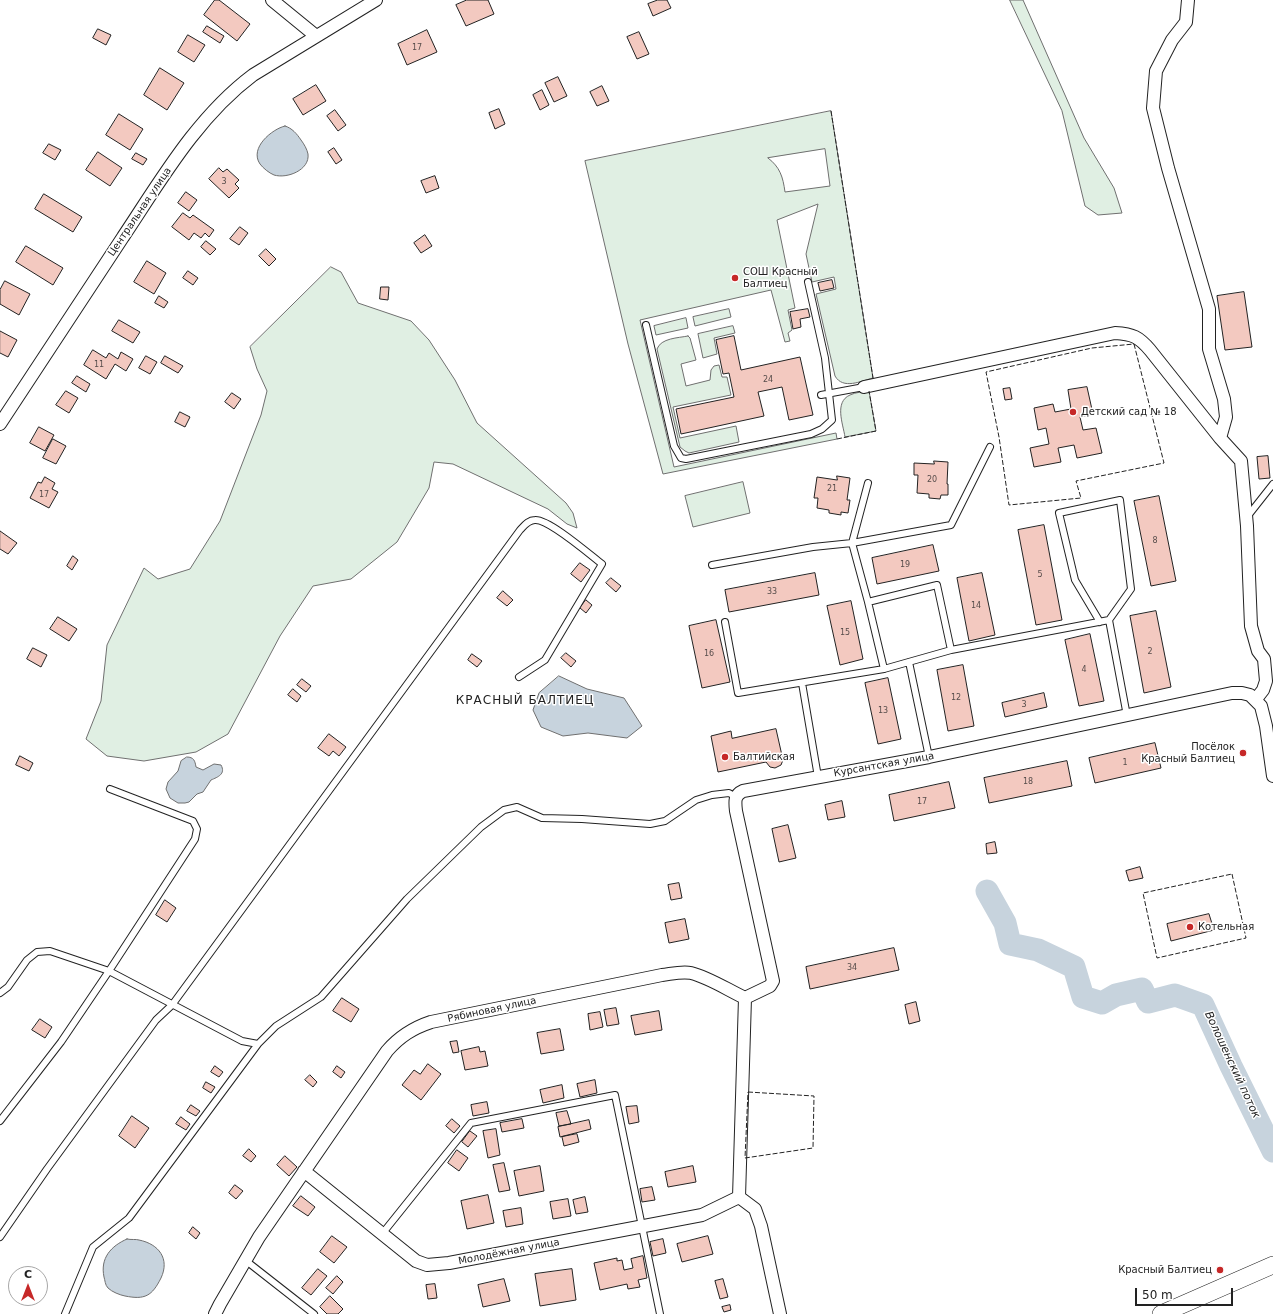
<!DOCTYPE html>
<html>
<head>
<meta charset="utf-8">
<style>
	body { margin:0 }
	#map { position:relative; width:1273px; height:1314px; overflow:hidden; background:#fff; font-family:"DejaVu Sans",sans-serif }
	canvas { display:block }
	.north { position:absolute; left:8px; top:1266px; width:40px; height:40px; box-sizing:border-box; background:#fff; border:1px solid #a7a7a7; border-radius:50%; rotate:0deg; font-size:11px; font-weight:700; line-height:16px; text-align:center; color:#222 }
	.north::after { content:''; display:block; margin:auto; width:14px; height:18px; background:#c62828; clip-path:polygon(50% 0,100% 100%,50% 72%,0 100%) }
	.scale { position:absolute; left:1135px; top:1288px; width:98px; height:18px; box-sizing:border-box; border:2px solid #222; border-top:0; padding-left:5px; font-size:12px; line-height:14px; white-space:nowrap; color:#222; -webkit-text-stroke:3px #fff; paint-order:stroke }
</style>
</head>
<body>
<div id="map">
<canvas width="1273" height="1314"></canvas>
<div class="north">С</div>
<div class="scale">50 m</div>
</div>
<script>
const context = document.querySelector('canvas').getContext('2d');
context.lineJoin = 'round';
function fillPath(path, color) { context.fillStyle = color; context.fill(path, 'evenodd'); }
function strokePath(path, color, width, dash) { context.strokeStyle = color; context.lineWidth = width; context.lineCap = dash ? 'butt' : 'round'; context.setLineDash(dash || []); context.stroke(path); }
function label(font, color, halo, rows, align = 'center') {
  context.font = font + ' "DejaVu Sans",sans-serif'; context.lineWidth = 3; context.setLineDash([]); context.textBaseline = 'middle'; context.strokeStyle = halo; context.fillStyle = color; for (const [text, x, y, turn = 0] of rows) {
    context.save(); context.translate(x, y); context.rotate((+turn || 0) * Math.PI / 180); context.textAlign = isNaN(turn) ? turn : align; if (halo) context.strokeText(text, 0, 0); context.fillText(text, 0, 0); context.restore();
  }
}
const green = new Path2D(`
	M1010 0H1023L1084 138 1114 188 1122 213 1098 215 1085 206 1062 111Z
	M831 111 873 378C861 381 843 390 835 376L816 294 836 289 834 277 812 282 806 254 818 204 777 220 795 308 788 310 792 330 788 333 790 341 785 342 771 290 640 320 674 467 836 433 837 439 663 474 628 344 585 161ZM825 149 830 186 785 192C783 177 780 167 768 158Z
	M331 267 341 272 358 303 411 321 429 340 455 380 477 423 566 503 573 513 577 528 567 524 548 509 453 464 434 462 429 488 397 542 351 579 313 586 280 636 228 734 196 752 144 761 107 756 86 739 101 701 107 645 144 568 158 579 190 569 220 521 261 415 267 391 257 369 250 347Z
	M729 309 731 317 695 326 693 317Z
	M686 318 688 328 656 335 654 326Z
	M733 326 735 333 714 338 717 354 703 358 698 334Z
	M688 336 690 338 696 360 681 364 686 386 710 380 711 370 714 366 719 365 722 377H727L731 395 673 407 680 438 736 426 739 442 689 453 685 451 680 447 657 349C661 338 678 338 688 336Z
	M869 391 876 431 845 437C843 424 834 402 850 395 856 392 863 392 869 391Z
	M743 482 750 513 693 527 685 496Z`);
fillPath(green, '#e0efe3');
strokePath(green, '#6f6f6f', 1);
const water = new Path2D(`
	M285 126C292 128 297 134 301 140 304 144 307 149 308 154 310 170 287 179 274 175 269 173 263 168 260 164 249 148 272 129 285 126Z
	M559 676 587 689 624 698 642 726 627 738 588 733 563 736 541 727 533 710 539 693Z
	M187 757C194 757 195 761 196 767L203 770 214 764 221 765C226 774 218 777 211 780L203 792 197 794 189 802 185 803H178L170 798 166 789 168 782 178 771 181 761Z
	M127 1239C131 1240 136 1239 139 1240 159 1244 170 1259 161 1278 152 1296 145 1300 125 1296 120 1295 112 1292 108 1288 105 1285 105 1280 104 1277 100 1258 111 1246 127 1239Z`);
fillPath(water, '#c7d3dd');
strokePath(water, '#6f6f6f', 1);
strokePath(new Path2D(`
	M987 891 1005 923 1010 944 1038 950 1074 967 1083 997 1102 1003 1116 995 1142 989 1148 1002 1175 995 1203 1005 1231 1066 1273 1151`), '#c7d3dd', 23);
const building = new Path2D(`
	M215 0H219L250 24 237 41 204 15Z
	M467 0H488L494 14 466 26 456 5Z
	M658 0H667L671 8 653 16 648 4Z
	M207 26 224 36 220 43 203 32Z
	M98 29 111 35 106 45 93 38Z
	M427 30 437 52 407 65 398 44Z
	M639 32 649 54 637 59 627 37Z
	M188 35 205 45 194 62 178 52Z
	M160 68 184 83 167 110 144 95Z
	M558 77 567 96 554 102 545 83Z
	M316 85 326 101 303 115 293 99Z
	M602 86 609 101 597 106 590 92Z
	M542 90 549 105 540 110 533 95Z
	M499 109 505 124 495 129 489 113Z
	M335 110 346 125 338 131 327 116Z
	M119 114 143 129 130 150 106 135Z
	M49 144 61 150 55 160 43 153Z
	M334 148 342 160 336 164 328 152Z
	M98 152 122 168 110 186 86 170Z
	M136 153 147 159 143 165 132 159Z
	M219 168 223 172 227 169 239 180 235 184 239 188 229 198 209 179Z
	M435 176 439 188 426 193 421 181Z
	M186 192 197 200 189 211 178 203Z
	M44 194 82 217 73 232 35 209Z
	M183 213 190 218 193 215 214 230 209 237 205 233 201 238 194 233 189 240 172 227Z
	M240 227 248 233 239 245 230 239Z
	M425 235 432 246 421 253 414 243Z
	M206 241 216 249 210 255 201 247Z
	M26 246 63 268 53 285 16 262Z
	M266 249 276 259 269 266 259 256Z
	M147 261 166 273 154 294 134 282Z
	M188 271 198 278 193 285 183 278Z
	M832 280 834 288 820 291 818 283Z
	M5 281 30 294 19 315 0 304V290Z
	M381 287H389L388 300 380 299Z
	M1244 292 1252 347 1225 350 1217 296Z
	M159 296 168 302 164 308 155 303Z
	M808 309 810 317 800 319 801 327 793 329 790 312Z
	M119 320 140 332 133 343 112 331Z
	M0 331 17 340 8 357 0 353Z
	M734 336 741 370 800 357 813 415 789 420 782 387 758 392 764 416 681 434 676 409 734 397 729 373 723 374 716 340Z
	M93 350 106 358 109 353 118 359 121 352 133 359 126 371 115 364 106 379 84 365Z
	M146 356 157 362 150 374 139 368Z
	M165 356 183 366 178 373 161 363Z
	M77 376 90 384 86 392 72 383Z
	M1087 387 1093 414 1080 417 1083 430 1096 428 1102 453 1077 458 1074 445 1058 448 1061 462 1034 467 1030 448 1049 444 1046 428 1038 430 1034 408 1053 404 1055 412 1071 409 1068 390Z
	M1010 388 1012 399 1005 400 1003 389Z
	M66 391 78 398 69 413 56 405Z
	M232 393 241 399 234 409 225 402Z
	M180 412 190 417 185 427 175 422Z
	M39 427 54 435 45 451 30 443Z
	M53 439 66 446 56 464 43 458Z
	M1268 456 1270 478 1259 479 1257 457Z
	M934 461 948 462 947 484H948V495H941L940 499 929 498V494L917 493 918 475H914V463L934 464Z
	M837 476 850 478 847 500H850L848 513 841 512V515L829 513V510L817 508 818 498H814L817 477 837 480Z
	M45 477 55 483 52 489 58 492 49 508 30 498 38 482 41 483Z
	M1159 496 1176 581 1151 586 1134 501Z
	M1044 525 1062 620 1036 625 1018 530Z
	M0 531 17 543 8 554 0 549Z
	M933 545 939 571 877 584 872 558Z
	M73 556 78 560 72 570 67 566Z
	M580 563 590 570 581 582 571 574Z
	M815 573 819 595 729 612 725 590Z
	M982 573 995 635 969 641 957 578Z
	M611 578 621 586 616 592 606 583Z
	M503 591 513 600 507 606 497 598Z
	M586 600 592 605 586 613 580 608Z
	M851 601 863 659 840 665 827 606Z
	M1156 611 1171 687 1144 693 1130 616Z
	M58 617 77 629 69 641 50 629Z
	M716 620 730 682 702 688 689 626Z
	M1090 634 1104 701 1079 706 1065 640Z
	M33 648 47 655 41 667 27 659Z
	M566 653 576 661 571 667 561 658Z
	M472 654 482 661 477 667 468 660Z
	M963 665 974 726 948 731 937 670Z
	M888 678 901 739 878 744 865 683Z
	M302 679 311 686 306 692 297 685Z
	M293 689 301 696 297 702 288 695Z
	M1044 693 1047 707 1005 717 1002 703Z
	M776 729 783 760 781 765 775 768 770 767 766 762 718 772 711 736 731 731 732 738Z
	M329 734 346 747 339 756 333 751 329 756 318 748Z
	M1155 743 1161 768 1095 783 1089 758Z
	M20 756 33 763 29 771 16 765Z
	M1067 761 1072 786 989 803 984 778Z
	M949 782 955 808 894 821 889 795Z
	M842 801 845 817 828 820 825 805Z
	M788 825 796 858 779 862 772 829Z
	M995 842 997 853 987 854 986 844Z
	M1140 867 1143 878 1129 881 1126 871Z
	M679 883 682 898 671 900 668 885Z
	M165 900 176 908 167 922 156 915Z
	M1209 914 1214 930 1171 941 1167 924Z
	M685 919 689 939 669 943 665 923Z
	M894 948 899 970 810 989 806 967Z
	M342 998 359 1009 351 1022 333 1011Z
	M916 1002 920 1021 909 1024 905 1005Z
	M616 1008 619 1024 607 1026 604 1010Z
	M659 1011 662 1030 635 1035 631 1016Z
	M600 1012 603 1027 590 1030 588 1014Z
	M40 1019 52 1027 45 1038 32 1030Z
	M560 1029 564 1050 541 1054 537 1033Z
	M457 1041 459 1052 453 1053 450 1042Z
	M479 1047 480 1052 485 1051 488 1066 465 1070 461 1051Z
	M428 1064 441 1074 421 1100 402 1085 414 1070 420 1074Z
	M215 1066 223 1072 219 1077 211 1072Z
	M337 1066 345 1072 341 1078 333 1072Z
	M310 1075 317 1082 313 1087 305 1080Z
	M595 1080 597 1093 580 1097 577 1084Z
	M206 1082 215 1087 211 1093 203 1088Z
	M562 1085 564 1098 543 1103 540 1090Z
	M487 1102 489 1113 473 1116 471 1105Z
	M191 1105 200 1111 196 1116 187 1111Z
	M637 1106 639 1122 629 1124 626 1107Z
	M567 1111 571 1124 559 1126 556 1113Z
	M132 1116 149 1128 135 1148 119 1136Z
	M181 1117 190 1124 186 1130 176 1124Z
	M452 1119 460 1126 454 1133 446 1126Z
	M522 1119 524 1128 502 1132 500 1123Z
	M589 1120 591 1129 560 1137 558 1127Z
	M496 1129 500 1155 488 1158 483 1131Z
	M470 1131 477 1136 468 1147 462 1142Z
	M577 1134 579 1142 564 1146 562 1137Z
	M249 1149 256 1156 251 1162 243 1156Z
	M457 1150 468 1158 459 1171 448 1163Z
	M285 1156 297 1167 289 1176 277 1165Z
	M504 1163 510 1190 499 1192 493 1165Z
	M540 1166 544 1191 519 1196 514 1171Z
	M693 1166 696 1182 668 1187 665 1172Z
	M235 1185 243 1191 236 1199 229 1193Z
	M652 1187 655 1200 642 1202 640 1189Z
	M488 1195 494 1223 467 1229 461 1201Z
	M301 1196 315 1207 308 1216 293 1206Z
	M585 1197 588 1212 576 1214 573 1200Z
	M568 1199 571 1216 553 1219 550 1202Z
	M521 1208 523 1224 506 1227 503 1211Z
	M193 1227 200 1233 196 1239 189 1233Z
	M332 1236 347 1247 334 1263 320 1252Z
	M708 1236 713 1254 682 1262 677 1244Z
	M663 1239 666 1253 653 1256 650 1242Z
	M643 1256 647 1278 638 1280 640 1287 628 1289 627 1284 600 1290 594 1263 617 1258V1261L622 1260 624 1270 633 1268 631 1259Z
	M318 1269 327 1276 311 1295 302 1288Z
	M572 1269 576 1300 540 1306 535 1274Z
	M337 1276 343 1282 333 1294 326 1288Z
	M504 1279 510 1301 483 1307 478 1285Z
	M723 1279 728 1297 720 1299 715 1281Z
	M435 1284 437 1298 428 1299 426 1285Z
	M330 1296 343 1309 338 1314H327L320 1307Z
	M730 1305 731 1310 724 1312 722 1307Z`);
fillPath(building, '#f3c9c0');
strokePath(building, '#222', 1);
const service = new Path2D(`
	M646 325 674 446 681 458 686 459 811 434 822 429 832 420 825 358 808 282
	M821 395 864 387
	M868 483 852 543 868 602 884 669
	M1247 517 1273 484
	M712 565 813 547 852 543 951 525 990 447
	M868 602 937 585 951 650
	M725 622 738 693 884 669 951 650 1109 620 1127 716
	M1100 622 1075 580 1059 513 1120 500 1131 589 1109 620
	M909 662 929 757
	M802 683 818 777
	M0 993 8 987 27 960 37 952 50 951 109 971 242 1041 258 1044 276 1026 321 997 407 899 481 827 504 810 517 807 542 818 582 819 650 824 665 821 696 800 712 795 729 793 736 797
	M0 1121 61 1042 109 971 195 839 197 829 193 821 110 789
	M382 1234 471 1123 615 1095 660 1314
	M0 1237 47 1169 156 1020 172 1005 520 530C524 526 528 520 535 520 549 519 589 554 602 564L545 660 519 677
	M245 1260 314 1314
	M65 1314 93 1247 129 1218 258 1044`);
const minor = new Path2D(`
	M272 0 316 36
	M1188 0 1186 22 1172 40 1156 71 1153 108 1168 168 1209 309V349L1224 399 1226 417 1220 438
	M864 387 1115 333C1133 334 1139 337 1150 350L1220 438 1241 461 1247 526 1251 626 1258 651 1264 659 1266 681 1263 690 1256 699
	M0 424C41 361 82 299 123 237 161 180 197 117 253 75L376 0
	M745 998 770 986 773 981 736 811C735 802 734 795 743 791L929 757 1232 693H1242L1250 695 1261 706 1266 726 1273 776
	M745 998 739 1197 755 1209 761 1226 780 1314
	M304 1171 416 1261 427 1265 449 1263 702 1215 739 1197
	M215 1314 220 1304 259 1237 387 1051C400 1036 413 1028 431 1022L662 975C671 974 682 971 691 973 708 977 728 990 745 998`);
const secondary = new Path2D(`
	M1161 1314 1273 1265`);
strokePath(service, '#222', 8);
strokePath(minor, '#222', 14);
strokePath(secondary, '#222', 18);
strokePath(service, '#fff', 6);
strokePath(minor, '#fff', 12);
strokePath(secondary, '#fff', 17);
strokePath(new Path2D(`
	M831 111 873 378
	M1134 344 1164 463 1076 481 1081 498 1009 505 999 437 986 372 1092 348Z
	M837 439 876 431 869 391
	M1232 874 1246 938 1157 958 1143 893Z
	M748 1092 814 1096 813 1148 745 1158Z`), '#222', 1, [5, 2]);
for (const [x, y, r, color] of [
	[735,278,4,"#c62828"],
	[1073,412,4,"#c62828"],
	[1243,753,4,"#c62828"],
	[725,757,4,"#c62828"],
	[1190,927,4,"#c62828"],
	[1220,1270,4,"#c62828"]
]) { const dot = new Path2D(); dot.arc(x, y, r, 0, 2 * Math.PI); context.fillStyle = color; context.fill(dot); strokePath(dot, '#fff', 1.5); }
label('8px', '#564c4a', null, [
	["17",417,48],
	["3",224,182],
	["11",99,365],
	["24",768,380],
	["20",932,480],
	["21",832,489],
	["17",44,495],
	["8",1155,541],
	["19",905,565],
	["5",1040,575],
	["33",772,592],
	["14",976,606],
	["15",845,633],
	["2",1150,652],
	["16",709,654],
	["4",1084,670],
	["12",956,698],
	["3",1024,705],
	["13",883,711],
	["1",1125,763],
	["18",1028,782],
	["17",922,802],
	["34",852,968]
]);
label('10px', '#222', '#fff', [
	["Центральная улица",140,212,-56],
	["Курсантская улица",884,765,-10],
	["Рябиновая улица",492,1010,-12],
	["Молодёжная улица",509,1252,-11]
]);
label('10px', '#222', '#fff', [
	["СОШ Красный",743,272],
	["Балтиец",743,284],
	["Детский сад № 18",1081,412],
	["Посёлок",1235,747,"right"],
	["Красный Балтиец",1235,759,"right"],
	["Балтийская",733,757],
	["Котельная",1198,927],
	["Красный Балтиец",1212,1270,"right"]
], 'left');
label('italic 11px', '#222', '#fff', [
	["Волошенский поток",1232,1065,65]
]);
context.letterSpacing = '1px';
label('12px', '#222', '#fff', [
	["КРАСНЫЙ БАЛТИЕЦ",525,701]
]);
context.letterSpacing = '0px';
</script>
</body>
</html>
